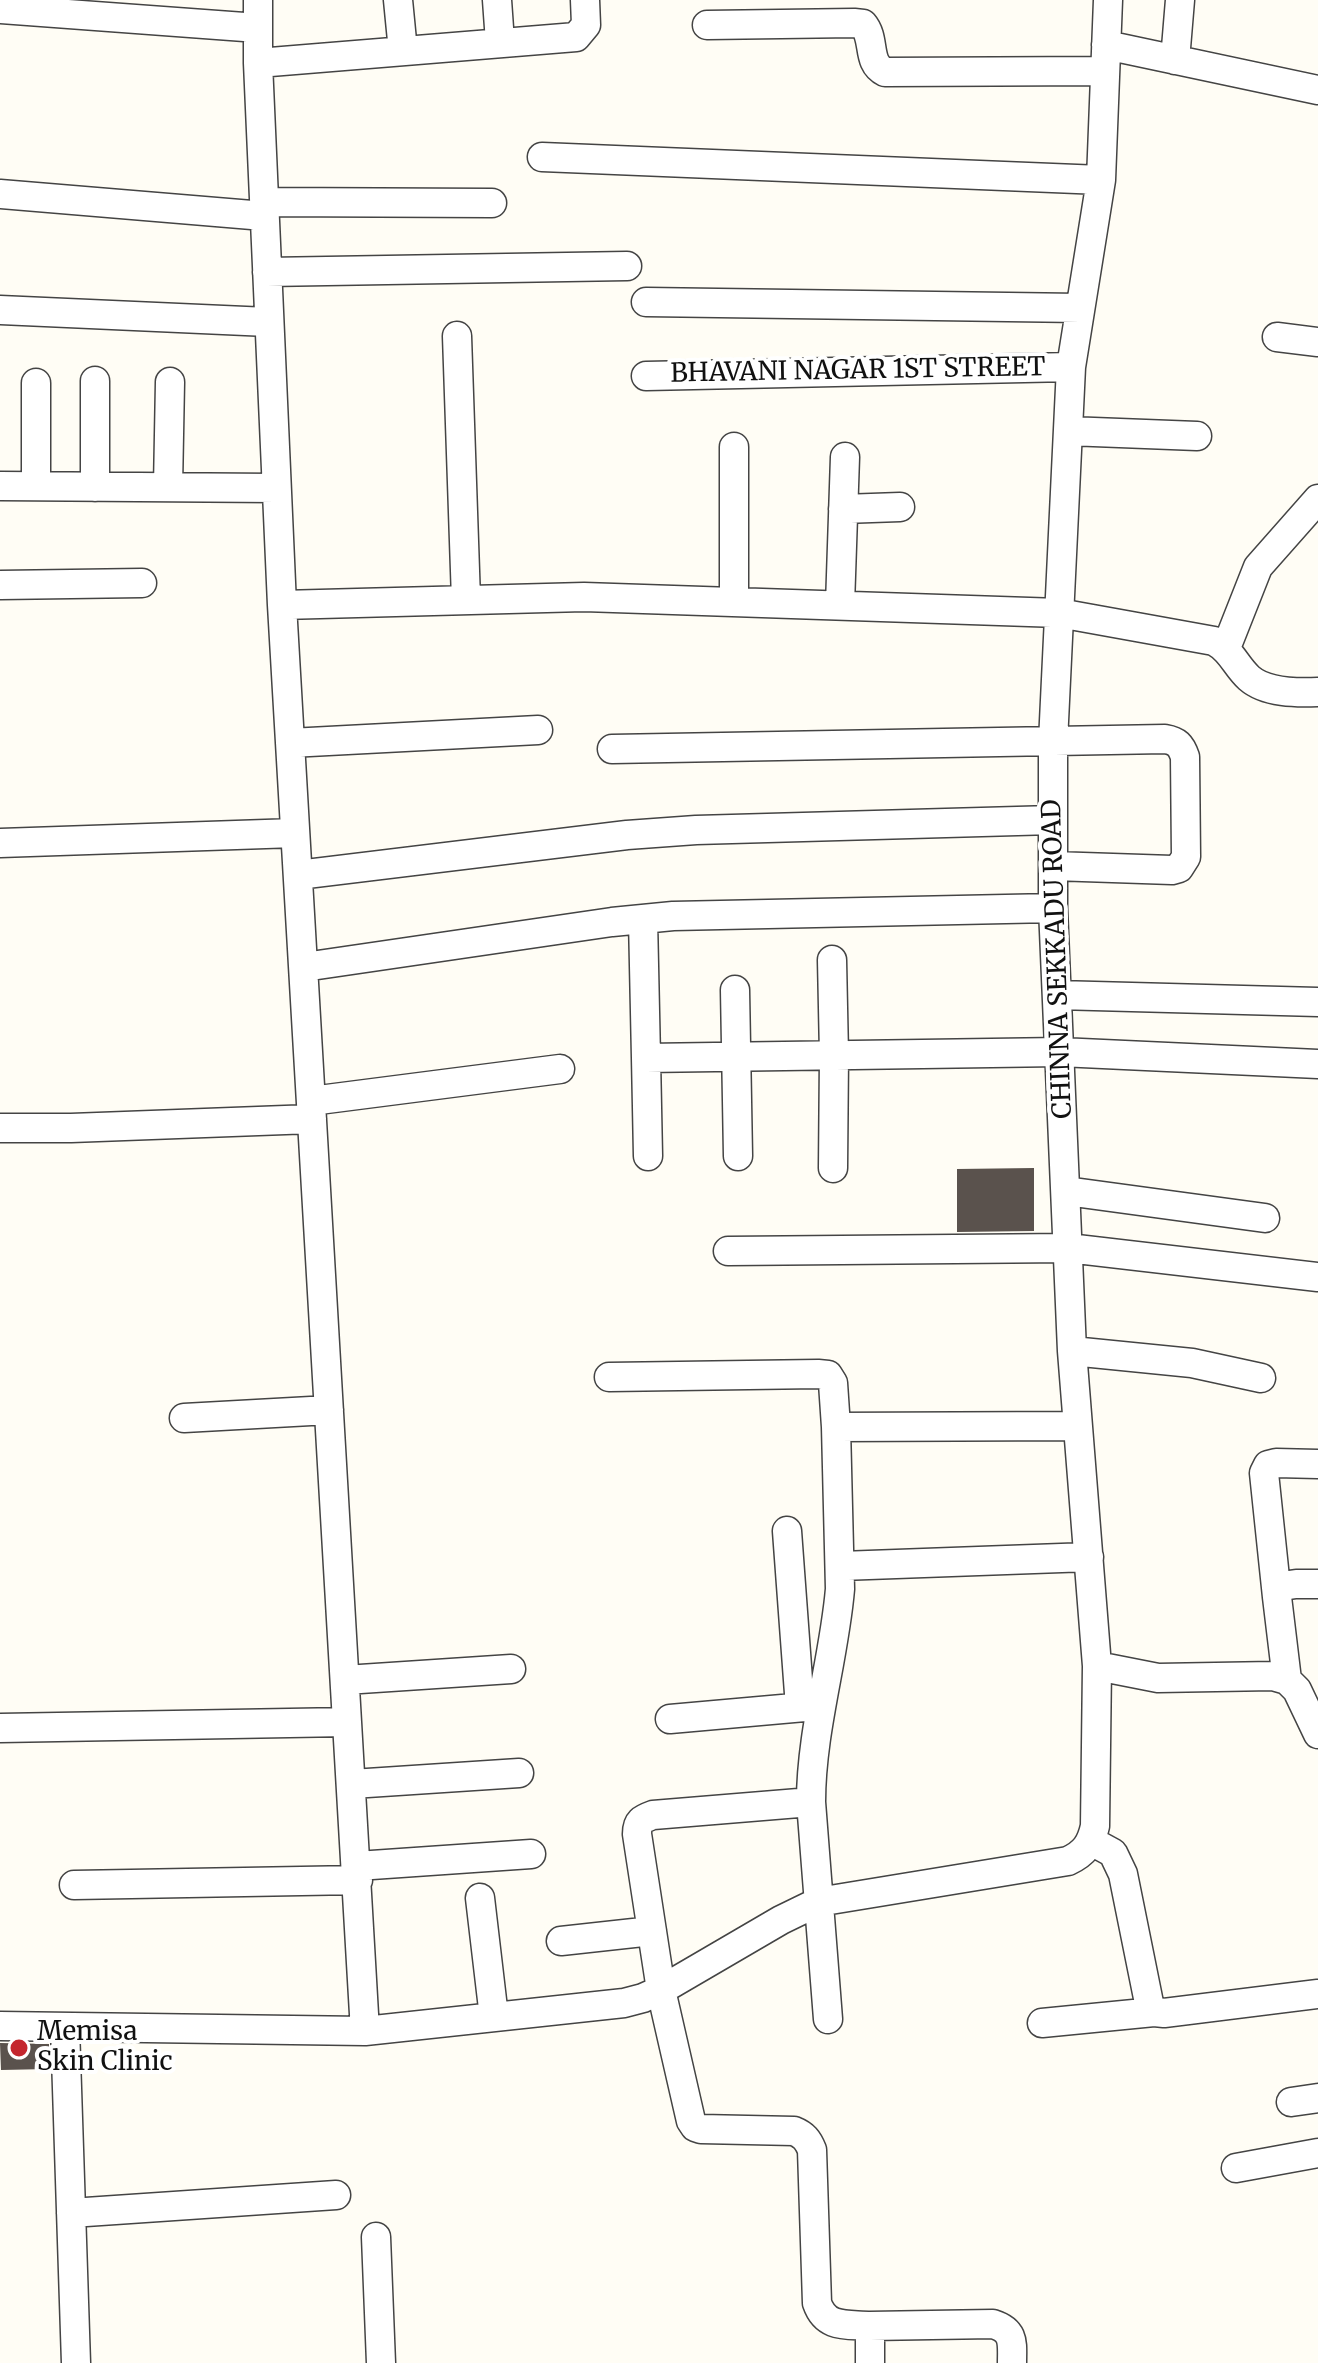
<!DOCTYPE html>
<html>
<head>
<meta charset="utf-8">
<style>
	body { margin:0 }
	canvas { display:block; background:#fffdf5 }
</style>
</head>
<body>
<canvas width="1318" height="2363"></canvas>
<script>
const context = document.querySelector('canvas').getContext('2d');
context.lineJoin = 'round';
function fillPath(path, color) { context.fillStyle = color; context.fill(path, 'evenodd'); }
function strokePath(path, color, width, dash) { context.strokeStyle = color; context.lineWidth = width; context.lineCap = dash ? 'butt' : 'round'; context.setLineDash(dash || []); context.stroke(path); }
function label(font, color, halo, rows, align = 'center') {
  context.font = font + ' Merriweather,serif'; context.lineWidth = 8; context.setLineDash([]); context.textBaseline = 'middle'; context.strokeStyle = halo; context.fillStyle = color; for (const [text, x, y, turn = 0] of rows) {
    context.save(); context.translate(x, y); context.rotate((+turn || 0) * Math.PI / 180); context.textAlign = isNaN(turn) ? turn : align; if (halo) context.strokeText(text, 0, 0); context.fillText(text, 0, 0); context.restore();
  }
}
fillPath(new Path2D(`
	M1034 1168V1231L957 1232V1169Z
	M0 2043 49 2044V2069L1 2070Z`), '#5a524d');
const minor = new Path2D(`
	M258 0V63L282 605 365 2031
	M398 0 403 51
	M497 0 500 42
	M1108 0 1101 180 1071 367 1053 742V908L1072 1351 1097 1666 1158 1678 1273 1676 1287 1680 1297 1690 1318 1734
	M0 9 258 28
	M707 25 854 23 863 24C876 39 866 63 885 72L1105 71
	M1106 45 1318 90
	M1175 60 1180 0
	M258 63 576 37 586 25 585 0
	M542 157 1101 180
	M0 194 264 216
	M264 202 492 203
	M267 272 627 266
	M646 302 1080 308
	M0 310 268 322
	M457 336 466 600
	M1277 337 1318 342
	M646 376 1071 367
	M36 383V486
	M1068 431 1197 436
	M0 486 276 488
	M95 487V381
	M168 487 170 382
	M843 509 900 507
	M0 585 142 583
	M734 601V447
	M282 605 584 597 1059 613 1214 641C1232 651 1235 665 1249 678 1266 693 1297 693 1318 692
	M840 605 845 457
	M1226 648 1258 567 1318 499
	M290 743 538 730
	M612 749 1165 739C1177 741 1181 745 1185 757L1186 857 1179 868 1172 870 1053 866
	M0 843 295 833
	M298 875 627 835 696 830 1053 820
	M643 919 646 1058
	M832 960 834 1055 833 1168
	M304 967 612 922 673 916 1053 908
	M735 990 738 1156
	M1057 995 1318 1002
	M311 1101 560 1069
	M0 1128H71L312 1119
	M648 1156 646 1058 1060 1052 1318 1064
	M1066 1191 1265 1218
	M728 1251 1068 1248 1318 1277
	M1072 1351 1192 1363 1261 1378
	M609 1377 818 1374 828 1375 833 1383 836 1427
	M184 1418 329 1410
	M787 1531 800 1707
	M841 1566 1089 1557
	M1277 1597 1264 1473 1268 1465 1276 1463 1318 1464
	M345 1680 511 1669
	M1287 1680 1277 1597 1282 1586 1296 1584H1318
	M670 1719 816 1706
	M0 1728 347 1722
	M352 1784 519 1773
	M811 1802 653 1815C642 1819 637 1821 637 1834L661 1990 691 2121 695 2127 701 2129 794 2131C804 2135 808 2140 812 2150L817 2303C826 2329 847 2324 870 2326V2363
	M1091 1841 1113 1853 1123 1874 1149 2003 1154 2012 1164 2013 1318 1994
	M357 1866 531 1854
	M74 1885 358 1880
	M480 1898 494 2017
	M561 1941 652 1931
	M828 2019 811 1802C811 1730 834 1660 840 1589L836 1427 1078 1426
	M1042 2023 1154 2012
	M0 2026 365 2031 624 2003 643 1998 661 1990 781 1920 818 1902 1068 1861C1085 1853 1091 1844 1095 1826L1097 1666
	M65 2027 76 2363
	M1291 2102 1318 2098
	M1236 2168 1318 2153
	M71 2213 336 2195
	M376 2237 381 2363
	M870 2326 993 2324C1015 2331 1012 2343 1012 2363`);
strokePath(minor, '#444', 31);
strokePath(minor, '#fff', 28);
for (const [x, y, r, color] of [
	[19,2048,10,"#c4262e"]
]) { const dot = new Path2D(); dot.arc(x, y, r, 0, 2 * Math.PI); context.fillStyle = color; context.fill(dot); strokePath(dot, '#fff', 3); }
label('26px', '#111', '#fff', [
	["BHAVANI NAGAR 1ST STREET",858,371,-1],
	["CHINNA SEKKADU ROAD",1058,959,-92]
]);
label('26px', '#111', '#fff', [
	["Memisa",37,2033],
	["Skin Clinic",37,2063]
], 'left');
</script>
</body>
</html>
